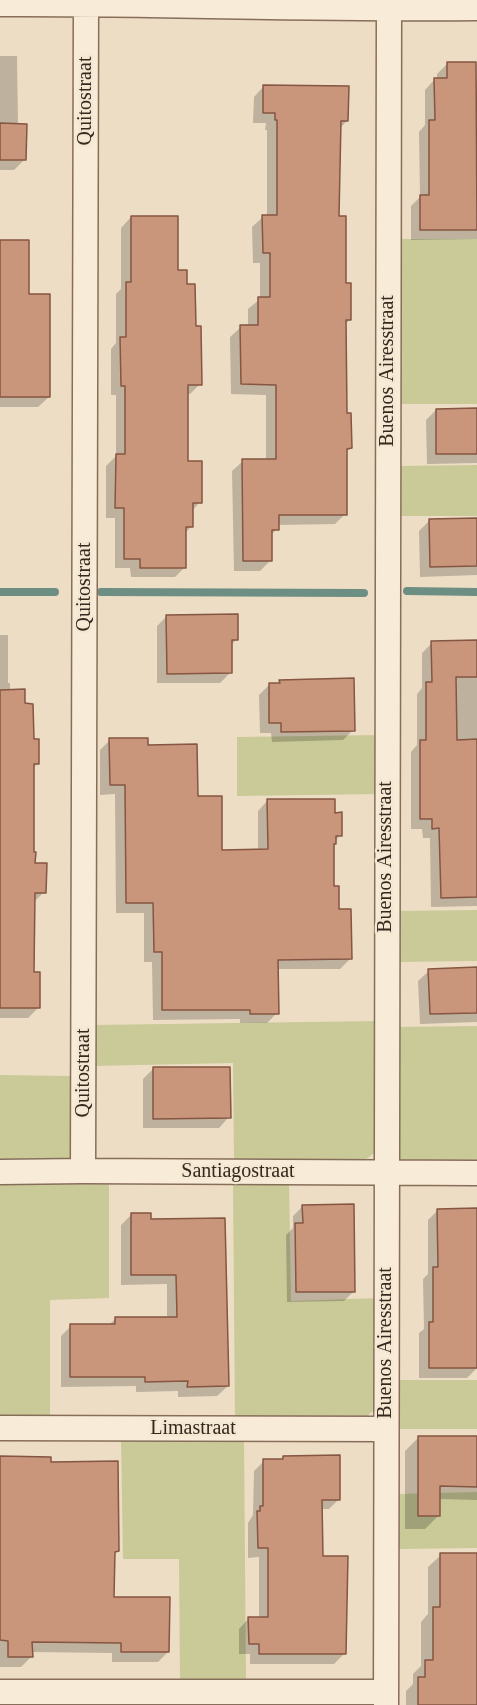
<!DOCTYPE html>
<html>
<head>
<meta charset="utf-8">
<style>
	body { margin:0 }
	canvas { display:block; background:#edddc4 }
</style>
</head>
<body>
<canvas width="477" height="1705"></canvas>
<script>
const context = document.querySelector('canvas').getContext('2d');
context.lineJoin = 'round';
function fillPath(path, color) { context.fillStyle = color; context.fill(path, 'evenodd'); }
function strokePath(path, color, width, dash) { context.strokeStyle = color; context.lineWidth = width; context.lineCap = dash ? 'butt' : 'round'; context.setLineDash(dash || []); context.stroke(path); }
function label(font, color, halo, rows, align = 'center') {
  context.font = font + ' "Times New Roman",serif'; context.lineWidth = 4.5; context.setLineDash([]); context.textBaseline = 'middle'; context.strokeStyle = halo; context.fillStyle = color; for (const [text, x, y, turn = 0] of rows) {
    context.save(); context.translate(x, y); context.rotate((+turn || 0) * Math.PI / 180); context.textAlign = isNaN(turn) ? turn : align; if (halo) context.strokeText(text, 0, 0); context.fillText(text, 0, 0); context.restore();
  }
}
fillPath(new Path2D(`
	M395 239H477V404H397Z
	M477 465V516H397V466Z
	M381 735 382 794 237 796V737Z
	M477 910V961L396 962 395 911Z
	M379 1021 378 1147C372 1156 367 1160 356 1163H234L233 1063 93 1066V1025Z
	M477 1026V1163H401L393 1152 392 1027Z
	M0 1075 70 1076 72 1153 68 1163 0 1162Z
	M109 1181V1298L50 1300V1418L0 1419V1182Z
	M289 1182 291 1301 380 1298 381 1399 373 1411 364 1419 235 1422 233 1183Z
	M395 1380H477V1429H395Z
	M244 1436 246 1684H180L179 1559H123L121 1437Z
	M477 1492V1548L399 1549 398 1494Z`), '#c9ca98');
fillPath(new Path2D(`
	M0 56H17L18 125 25 159 14 170H0Z
	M447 64 474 80H477V239L411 240V206L420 197 419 132 425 125V90L435 79H437V74Z
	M264 86 347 121 339 129 338 217 344 284 350 320 344 325 346 415 350 448 345 453V514L335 524 277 525V529L270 536 271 560 260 571H234L232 471 243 461 266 460V395L231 394 230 337 241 327 248 326V309L260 299V263H253L252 227 263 217H267V130H265L266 123H253L254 97Z
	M131 217 176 272 186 285 194 327 200 384 190 394H186V462L200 502 192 511V526L185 533V567L175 577H131L130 568H115V518H106V466L116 456V395H111V349L116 343V294L121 289V228Z
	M0 241 28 295 49 397 38 407H0Z
	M477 409V463L427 464 426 420 436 410Z
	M477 520V575L420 577 419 531 429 521Z
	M167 616 237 639 230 646V673L220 683H157V626Z
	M0 635H8V683H10V691L24 705 38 763 32 769 34 864 44 892 33 903 32 973 39 1007 28 1018H0Z
	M477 642V906L431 907 430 838H423L422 829H411V752L417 745V694L422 688V653L432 643Z
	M280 681 353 730 343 740 272 742 271 733H260L259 695 269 685 277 684Z
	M110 740 146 747 197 798 220 851H258V811L268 800 333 814 340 835 332 846 333 887 350 959 340 969H277V1013L267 1023H240V1019L153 1020 152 962H144V913H116L115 794 100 795V750Z
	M477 968V1022L420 1024 418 981 429 971Z
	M153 1069 229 1117 219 1128H143V1079Z
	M303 1206 354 1291 344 1301 287 1302 286 1235 293 1228V1216Z
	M438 1210H477V1368L467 1378H419V1333L424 1329 423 1279 428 1274V1220Z
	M131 1215 150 1221 224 1219 228 1386 217 1396 178 1397V1391L136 1392V1386L61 1387V1336L71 1326H108L116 1318H167V1284L121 1285V1225Z
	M419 1437 477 1438V1500L439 1499V1515L425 1529H405V1451Z
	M284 1457 339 1499 329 1509H321V1557L344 1654 334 1664H250V1654H239V1629L249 1618 259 1619V1557L248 1558V1523L253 1515 254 1471 264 1461H280Z
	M0 1458 49 1464 117 1551 114 1554 113 1599 168 1652 158 1662H112V1653L31 1652V1657L21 1667H0Z
	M477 1554V1705H406V1691L413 1684V1674L421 1666V1622L428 1614V1567L441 1555Z`), '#0003');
strokePath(new Path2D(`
	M407 591 477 592
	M0 592H55
	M101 592 364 593`), '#6d8e83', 8);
const building = new Path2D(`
	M447 62H476L477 230H420V195H429V120H435L434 78H447Z
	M263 85 349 86 348 121H341L339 216H346V283H351V320H346L347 413H351L352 448 347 449V515H279V530H272V561H243L242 459H276V385L241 384 240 325H258V297H270V253H263L262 215H277V120H275V113H263Z
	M0 123 27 124 26 160H0Z
	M131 216H178V270H187V284H195L196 326H201L202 385H188V461H202V503H193V527H186V568H140V559H124V508H115L116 454H125V386H121L120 337H126V282H131Z
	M0 240H29V294H50V397H0Z
	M477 408V454H436V409Z
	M477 518V566L430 567 429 519Z
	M238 614V640H232V673L167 674 166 615Z
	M477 640V677H456L457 740 477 739V897L441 898 439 828 432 829V819H420V740H426V682H432L431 641Z
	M354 678 355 731 281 732V723H269V683H280L279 680Z
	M25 689V703L33 704 34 739H39V764H34V852H36L35 863H47L46 893H35L34 972H40V1008H0V690Z
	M109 738H148V745L197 744 198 796H222V850L268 849 267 799H335V813L342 812V836H336V844H334V886H339V909H351L352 959 278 960 279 1014H250V1010H162V952H154L153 903H126L125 785H110Z
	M477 967V1013L430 1014 428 969Z
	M153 1067H230L231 1118 153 1119Z
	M354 1204 355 1292H296L295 1223H303L302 1205Z
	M477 1208V1368H429V1322H433V1267H438L437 1209Z
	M131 1213H151V1219L225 1218 229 1386 187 1387 188 1381 145 1382V1377H70V1324H115V1317H177L176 1275H131Z
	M418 1436H477V1487L440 1486V1516H418Z
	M340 1455V1500H322L323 1556H348L346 1654H259V1644H249L248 1617H268V1548H258L257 1511H260V1506H263V1459H283V1456Z
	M0 1456 51 1457V1462L118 1461 119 1551 115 1552 114 1597H170L169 1652H121V1643L32 1642 33 1657H8V1641L0 1640Z
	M440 1553H477V1705H418V1677H425V1660H433V1607H440Z`);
fillPath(building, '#c9957b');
strokePath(building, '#855642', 1.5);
const minor = new Path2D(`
	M0 4C159 3 318 10 477 8
	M83 1171 86 4
	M0 1172 83 1171 477 1173
	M0 1428 386 1429
	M0 1692H386
	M386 1705 389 9`);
strokePath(minor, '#876e5b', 27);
strokePath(minor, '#f8ebd7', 24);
label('20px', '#37281f', '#f4e8d3', [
	["Quitostraat",86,101,-90],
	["Buenos Airesstraat",388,371,-90],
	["Quitostraat",85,587,-90],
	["Buenos Airesstraat",386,857,-90],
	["Quitostraat",84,1073,-90],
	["Santiagostraat",238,1172],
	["Buenos Airesstraat",386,1343,-90],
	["Limastraat",193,1429]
]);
</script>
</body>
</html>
